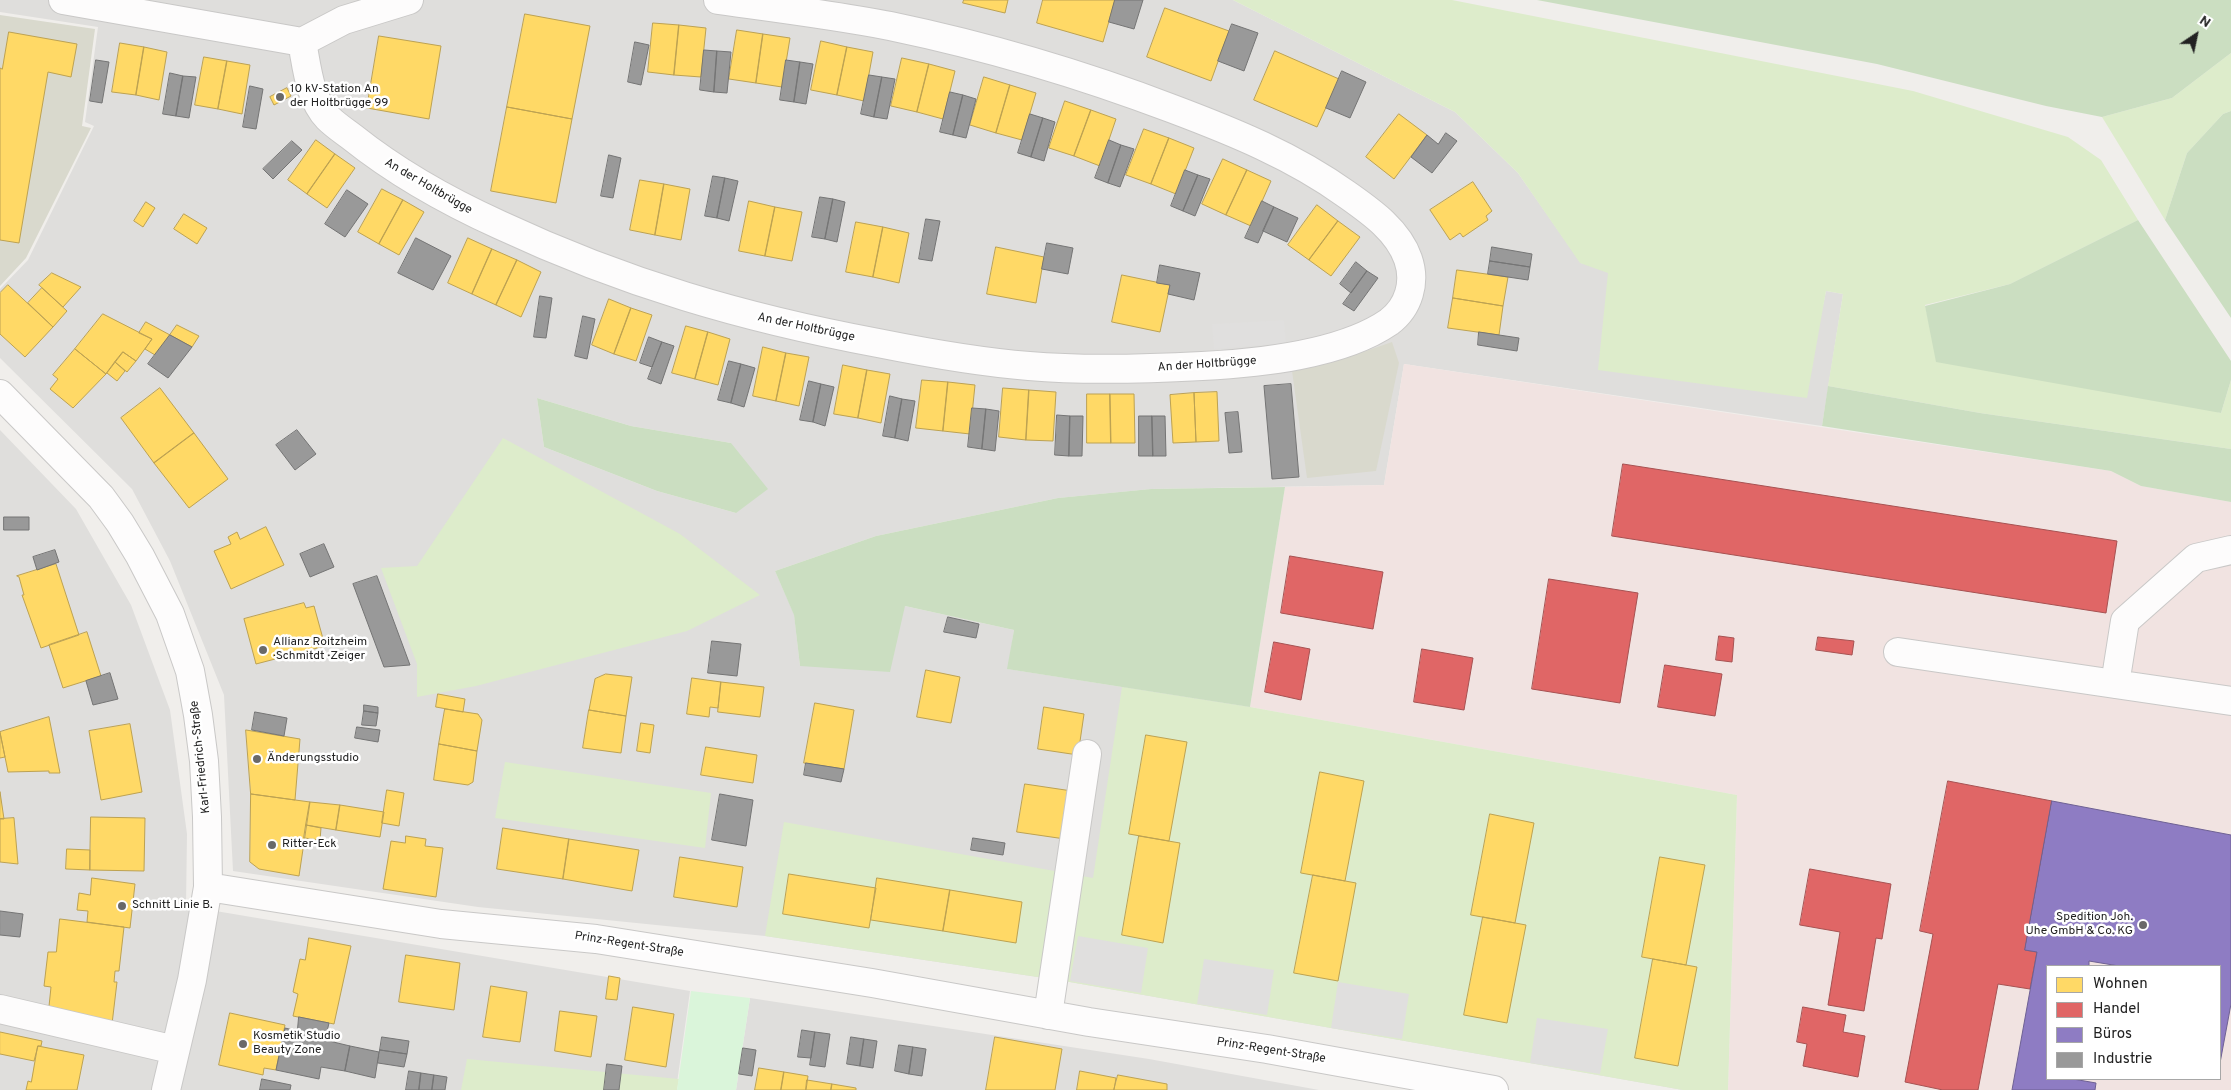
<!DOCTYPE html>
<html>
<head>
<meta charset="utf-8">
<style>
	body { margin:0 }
	#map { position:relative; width:2231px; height:1090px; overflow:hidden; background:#f0eeeb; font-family:Overpass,sans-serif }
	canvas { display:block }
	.legend { position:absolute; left:2046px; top:965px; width:175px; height:115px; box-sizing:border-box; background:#fff; border:1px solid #a7a7a7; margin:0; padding:6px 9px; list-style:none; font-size:15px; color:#222 }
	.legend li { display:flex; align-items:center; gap:10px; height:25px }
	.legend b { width:25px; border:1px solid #a7a7a7 }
	.north { position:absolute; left:2171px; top:10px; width:50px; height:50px; -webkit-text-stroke:4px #fff; paint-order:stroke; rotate:34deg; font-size:14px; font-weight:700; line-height:20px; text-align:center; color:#222 }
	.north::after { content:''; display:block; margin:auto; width:18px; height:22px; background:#222; clip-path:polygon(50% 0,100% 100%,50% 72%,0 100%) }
</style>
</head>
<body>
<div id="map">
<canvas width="2231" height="1090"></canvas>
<ul class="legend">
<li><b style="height:14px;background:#ffd966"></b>Wohnen</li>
<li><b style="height:14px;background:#e06666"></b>Handel</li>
<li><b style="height:14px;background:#8e7cc3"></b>Büros</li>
<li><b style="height:14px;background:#999"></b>Industrie</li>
</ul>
<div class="north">N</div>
</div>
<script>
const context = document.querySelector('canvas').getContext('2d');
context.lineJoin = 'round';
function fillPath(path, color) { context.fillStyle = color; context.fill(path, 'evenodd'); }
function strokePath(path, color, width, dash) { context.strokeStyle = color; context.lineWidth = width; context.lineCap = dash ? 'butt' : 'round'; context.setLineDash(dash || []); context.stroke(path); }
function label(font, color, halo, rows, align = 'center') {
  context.font = font + ' Overpass,sans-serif'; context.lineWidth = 5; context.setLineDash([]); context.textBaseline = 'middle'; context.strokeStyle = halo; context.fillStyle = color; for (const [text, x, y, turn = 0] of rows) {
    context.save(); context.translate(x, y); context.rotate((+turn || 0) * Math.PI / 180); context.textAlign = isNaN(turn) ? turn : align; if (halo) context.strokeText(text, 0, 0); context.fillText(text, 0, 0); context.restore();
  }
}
fillPath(new Path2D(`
	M0 0H1233L1455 112 1518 173 1581 263 1822 310 1826 291 1843 294 1822 426 1404 364 1384 485 1151 489 1058 498 876 536 775 571 794 614 800 666 905 606 1014 630 1008 669 1250 707 1728 1090H1683L1064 981 765 936 478 907 233 871 224 695 170 561 132 489 0 358V289L28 260 94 126 85 122 98 27 0 12ZM537 398 631 426 731 443 736 513 657 491 544 447Z
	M0 430 76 509 131 605 170 710 187 834 186 906 690 991 676 1090H0Z
	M750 998 1149 1059 1319 1090H736Z`), '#dfdedc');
fillPath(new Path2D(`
	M1404 364 2111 471 2141 486 2231 502V1090H1728L1737 795 1250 707 1285 487 1384 485ZM2047 966H2220V1079H2047Z`), '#f1e3e1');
fillPath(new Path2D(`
	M0 15 95 29 82 126 91 128 26 258 0 286Z
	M1392 342 1399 363 1376 471 1307 478 1292 371 1340 360Z`), '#d9d9cd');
fillPath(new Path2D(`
	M1233 0H1452L1913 91 2068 137 2101 160 2138 220 2010 284 1925 305 1930 327 2221 413 2231 380V449L1980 413 1828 386 1843 294 1826 291 1807 398 1598 370 1608 273 1580 263 1518 173 1455 112Z
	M2231 53V111L2223 114 2187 153 2165 220 2102 117 2172 98Z
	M503 438 680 534 760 595 687 631 476 686 417 697V664L381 568 417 566Z
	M1122 687 1250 707 1737 795 1728 1090H1683L1064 981 765 936 784 822 1093 878Z
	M505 762 711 793 705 848 495 818Z
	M467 1059 679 1079 677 1090H461Z`), '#ddeccb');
fillPath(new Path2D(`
	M1537 0H2231V53L2172 98 2102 117 2046 106 1877 64Z
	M2231 111V318L2165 220 2187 153 2223 114Z
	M2138 220 2231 361V380L2221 413 1936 362 1925 306 2010 284Z
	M1828 386 1980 413 2231 449V502L2141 486 2111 471 1822 426Z
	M537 398 631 426 731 443 768 489 736 513 657 491 544 447Z
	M1285 487 1250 707 1007 669 1014 630 905 606 890 672 800 666 794 615 775 571 876 536 1058 498 1151 489Z`), '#cbdec1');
fillPath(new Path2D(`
	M691 991 750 998 736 1090H677Z`), '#daf5da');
fillPath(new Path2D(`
	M1284 320 1286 343 1214 349 1212 324Z
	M1078 936 1148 948 1141 993 1070 981Z
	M1204 959 1274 970 1267 1015 1197 1004Z
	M1338 982 1409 994 1402 1039 1331 1028Z
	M1537 1018 1608 1029 1600 1074 1530 1063Z`), '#e0dfde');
const homes = new Path2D(`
	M964 0H1008L1005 13 963 3Z
	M1043 0H1115L1103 42 1037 23Z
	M1165 8 1229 31 1211 81 1147 57Z
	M525 14 590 26 572 119 507 107Z
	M653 23 679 25 674 75 648 72Z
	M679 25 706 28 701 77 674 75Z
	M737 30 763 34 756 83 729 79Z
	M9 32 77 44 71 77 48 72 19 243 0 240V68L2 69Z
	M763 34 790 38 782 87 756 83Z
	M379 36 441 46 429 119 367 108Z
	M821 41 847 47 837 95 811 90Z
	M120 43 144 47 136 95 112 92Z
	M144 47 167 52 159 100 136 95Z
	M847 47 873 52 864 101 837 95Z
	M1275 51 1339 79 1317 127 1254 100Z
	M204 57 227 61 218 109 195 105Z
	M902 58 929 64 917 112 891 106Z
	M227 61 250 65 242 114 218 109Z
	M929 64 955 71 943 119 917 112Z
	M984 77 1010 85 996 133 970 125Z
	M1010 85 1036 93 1022 140 996 133Z
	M287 88 291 96 274 105 270 97Z
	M1065 101 1091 110 1074 156 1049 148Z
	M507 107 572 119 556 203 491 191Z
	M1091 110 1116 119 1100 166 1074 156Z
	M1399 114 1427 135 1394 179 1366 157Z
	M1144 129 1169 138 1151 184 1126 175Z
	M1169 138 1194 148 1176 194 1151 184Z
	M316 140 335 154 307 194 288 180Z
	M335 154 355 168 327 208 307 194Z
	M1223 159 1247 170 1226 215 1202 204Z
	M1247 170 1271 181 1251 226 1226 215Z
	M640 180 664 184 655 235 630 230Z
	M1473 182 1492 211 1486 216 1488 220 1463 237 1460 233 1450 240 1430 210Z
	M664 184 690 189 681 240 655 235Z
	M382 189 403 200 379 244 358 232Z
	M403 200 424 212 399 255 379 244Z
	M749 201 775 207 765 256 739 251Z
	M146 202 155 208 143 227 134 221Z
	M1317 205 1338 221 1309 260 1288 245Z
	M775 207 802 212 792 261 765 256Z
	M184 214 207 228 197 244 174 229Z
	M1338 221 1360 237 1331 276 1309 260Z
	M856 222 883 227 873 277 846 272Z
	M883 227 909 233 899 283 873 277Z
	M468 238 492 249 472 294 448 283Z
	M996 247 1044 257 1036 303 987 294Z
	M492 249 517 260 496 305 472 294Z
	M517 260 541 272 521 317 496 305Z
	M1457 270 1508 277 1503 306 1453 298Z
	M52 273 81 287 63 307 39 285Z
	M1122 275 1170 285 1160 332 1112 322Z
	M8 285 53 327 25 357 0 334V293Z
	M42 288 67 311 53 327 28 303Z
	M1453 298 1503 306 1499 335 1448 328Z
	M609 299 631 308 614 354 592 345Z
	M631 308 652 315 636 361 614 354Z
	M103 314 152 339 136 361 123 352 106 374 75 349Z
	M146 322 170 335 155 355 145 349 152 339 139 333Z
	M177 325 199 336 192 347 170 335Z
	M686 326 708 332 695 379 672 373Z
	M708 332 730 339 718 385 695 379Z
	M763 347 786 353 776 401 753 396Z
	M75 349 106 374 73 408 50 389 58 379 53 375Z
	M123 352 136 361 127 372 115 362Z
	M786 353 809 357 799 406 776 401Z
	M115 362 125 371 117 381 107 373Z
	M843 365 867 370 858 418 834 414Z
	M867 370 890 374 881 423 858 418Z
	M922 380 948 382 943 431 916 428Z
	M948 382 975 385 970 434 943 431Z
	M160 388 194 433 154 463 121 418Z
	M1003 388 1029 390 1026 440 999 437Z
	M1029 390 1056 392 1053 441 1026 440Z
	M1217 392 1219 441 1196 442 1194 393Z
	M1194 393 1196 442 1173 443 1170 395Z
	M1087 394H1110L1111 443H1087Z
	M1110 394H1134L1135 443H1111Z
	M194 433 228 479 189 508 154 463Z
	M266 527 284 565 231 589 214 551 231 544 228 537 237 532 240 539Z
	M56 564 79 635 41 648 22 595H24L19 577 17 576Z
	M304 603 306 608 314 606 325 646 256 664 244 619Z
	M87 632 101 676 63 688 49 645Z
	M926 670 960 677 951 723 917 717Z
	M606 674 632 677 626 716 589 710 595 679Z
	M692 678 721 682 718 708 710 707 709 717 687 714Z
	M721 682 764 687 760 717 718 712Z
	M438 694 465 699 463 712 436 707Z
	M815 703 854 710 844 769 804 763Z
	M1044 707 1084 714 1078 755 1038 749Z
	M445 709 478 714 482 720 477 751 439 744Z
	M589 710 626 716 621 753 583 748Z
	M49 717 60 773H49V771L8 772 0 732Z
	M641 723 654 725 650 753 637 751Z
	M130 724 142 792 101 800 89 731Z
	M246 730 300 739 295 800 251 794Z
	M0 733 5 757 0 758Z
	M1146 735 1187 742 1169 841 1129 834Z
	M439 744 477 751 473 782 468 785 434 780Z
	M706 747 757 755 753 783 701 775Z
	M1320 772 1364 781 1345 881 1301 873Z
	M1025 784 1072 791 1065 839 1017 832Z
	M387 790 404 793 399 826 382 823Z
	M0 792 4 819H0Z
	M251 794 310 802 299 876 259 869 250 862Z
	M310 802 340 805 336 830 306 825Z
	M340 805 384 812 380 837 336 830Z
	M1490 814 1534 823 1515 923 1471 915Z
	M91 817 145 818 144 871 90 870Z
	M14 818 18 864 0 862V819Z
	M306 825 321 828 320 840 304 838Z
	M503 828 569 839 563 879 497 869Z
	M406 836 426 839 425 846 443 848 436 897 383 889 391 841 405 843Z
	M1139 836 1180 843 1163 943 1122 935Z
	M569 839 639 850 632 891 563 879Z
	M67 849 90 850V870L66 869Z
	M680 857 743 867 737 907 674 897Z
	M1660 857 1705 865 1686 965 1642 957Z
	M789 874 876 888 869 928 783 914Z
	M1313 875 1356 883 1338 981 1294 973Z
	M92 878 135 884 130 928 87 922 88 911 77 910 79 893 90 895Z
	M877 878 950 890 943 931 871 920Z
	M950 890 1022 902 1016 943 943 931Z
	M1483 917 1526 925 1507 1023 1464 1015Z
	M60 919 124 927 119 971H115L114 982H117L112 1024 48 1016 51 987 44 986 48 952H56Z
	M309 938 351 946 334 1024 293 1016 298 994 293 992 300 959 305 960Z
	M406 955 460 963 454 1010 399 1002Z
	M1653 959 1697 967 1678 1066 1635 1058Z
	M609 976 620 978 617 1000 606 999Z
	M491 986 527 992 520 1042 483 1037Z
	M633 1007 674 1014 666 1067 625 1060Z
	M560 1011 597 1016 591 1057 555 1051Z
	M230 1013 285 1025 276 1070 264 1068 263 1075 219 1065Z
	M0 1032 42 1041 41 1046H38L34 1061 0 1054Z
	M995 1037 1062 1049 1055 1090H986Z
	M38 1046 84 1055 77 1090H26L28 1081 31 1082Z
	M759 1068 784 1072 781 1090H755Z
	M1080 1071 1116 1078 1114 1090H1077Z
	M784 1072 808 1076 806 1090H781Z
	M1118 1075 1167 1084V1090H1114Z
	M807 1080 832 1084 831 1090H806Z
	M832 1084 856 1088V1090H831Z`);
fillPath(homes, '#ffd966');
strokePath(homes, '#bda252', 1);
const shops = new Path2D(`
	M1623 464 2117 541 2106 613 1612 536Z
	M1290 556 1383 572 1373 629 1281 613Z
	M1549 579 1638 593 1620 703 1532 689Z
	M1719 636 1734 638 1732 662 1716 660Z
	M1818 637 1854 641 1852 655 1816 650Z
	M1274 642 1310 649 1301 700 1265 692Z
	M1422 649 1473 658 1464 710 1414 702Z
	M1665 665 1722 674 1715 716 1658 707Z
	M1948 781 2052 801 2025 950 2037 952 2030 989 1998 984 1978 1090H1943L1905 1082 1933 934 1920 931Z
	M1810 869 1891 884 1882 939 1876 938 1864 1011 1828 1005 1840 932 1800 925Z
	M1803 1007 1846 1015 1843 1032 1865 1036 1858 1077 1803 1066 1807 1044 1797 1042Z`);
fillPath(shops, '#e06666');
strokePath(shops, '#a75252', 1);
const offices = new Path2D(`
	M2052 801 2231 835V1004L2220 1063V966H2119L2089 961V966H2047V1079H2073L2096 1083 2095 1090H2012L2037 952 2025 950Z`);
fillPath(offices, '#8e7cc3');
strokePath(offices, '#6e6193', 1);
const industry = new Path2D(`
	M1115 0H1143L1134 29 1109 22Z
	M1232 24 1258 33 1244 71 1218 61Z
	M635 42 649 45 641 85 628 82Z
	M704 50 717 51 714 92 700 90Z
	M717 51 731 52 727 93 714 92Z
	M96 60 109 62 102 103 90 101Z
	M786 60 800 62 794 102 780 100Z
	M800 62 813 64 806 104 794 102Z
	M1342 71 1366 82 1350 118 1326 108Z
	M170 73 183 76 176 116 163 114Z
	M869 75 882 77 874 117 861 114Z
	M183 76 196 77 189 118 176 116Z
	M882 77 895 79 887 119 874 117Z
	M250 86 263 89 256 129 243 127Z
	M950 92 963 95 953 135 940 132Z
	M963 95 976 99 966 138 953 135Z
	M1030 114 1043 118 1031 157 1018 153Z
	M1043 118 1055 122 1044 161 1031 157Z
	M1446 133 1457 141 1432 173 1411 157 1427 135 1438 144Z
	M1109 140 1121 145 1108 183 1095 178Z
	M292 141 302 150 273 179 263 169Z
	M1121 145 1134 149 1120 187 1108 183Z
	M609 155 621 158 613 198 601 196Z
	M1185 170 1198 175 1183 211 1171 206Z
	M1198 175 1210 179 1195 216 1183 211Z
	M713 176 725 178 717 218 705 216Z
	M725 178 738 181 729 221 717 218Z
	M347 190 368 204 345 237 325 224Z
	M820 197 833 199 825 239 812 237Z
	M833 199 845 202 837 242 825 239Z
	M1262 201 1274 207 1258 243 1245 238Z
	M1274 207 1298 218 1287 242 1263 231Z
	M926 219 940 221 932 261 919 259Z
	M416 238 451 256 433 290 398 273Z
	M1047 243 1073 248 1068 274 1042 269Z
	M1492 247 1532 254 1530 267 1490 261Z
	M1490 261 1530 267 1528 280 1488 274Z
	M1356 262 1367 271 1351 293 1340 284Z
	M1160 265 1200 273 1194 300 1168 294 1170 285 1157 283Z
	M1367 271 1378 278 1354 311 1343 304Z
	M540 296 552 298 546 338 534 337Z
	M583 316 595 319 587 359 575 356Z
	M1479 332 1519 338 1517 351 1478 345Z
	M170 335 192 347 168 378 148 364Z
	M649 337 662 342 652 367 640 363Z
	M662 342 674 346 661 384 648 379Z
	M729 361 741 364 731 403 718 400Z
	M741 364 755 368 744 407 731 403Z
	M809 381 821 384 813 422 800 420Z
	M821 384 834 387 825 426 813 422Z
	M1291 384 1299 477 1272 479 1264 386Z
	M890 396 902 399 895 438 883 436Z
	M902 399 915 401 908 441 895 438Z
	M972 408 986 409 982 449 968 447Z
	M986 409 999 411 995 451 982 449Z
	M1238 412 1242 452 1229 453 1225 413Z
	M1057 415 1070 416 1069 456 1055 455Z
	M1070 416H1083L1082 456H1069Z
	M1139 416H1152L1153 456H1139Z
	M1152 416H1165L1166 456H1153Z
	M297 430 316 454 295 470 276 445Z
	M4 517H29V530H4Z
	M324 544 334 567 310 577 300 554Z
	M55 550 59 562 37 570 33 557Z
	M377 576 410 665 384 667 353 584Z
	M948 617 979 624 976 638 944 632Z
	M712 641 741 644 737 676 708 673Z
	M110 673 118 699 93 705 86 681Z
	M364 705 378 707V713L364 711Z
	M364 711 378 713 376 726 362 725Z
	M255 712 287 718 284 736 252 730Z
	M357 727 380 730 378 742 355 738Z
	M806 763 844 769 841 782 804 775Z
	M720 794 753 800 746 846 712 840Z
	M973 838 1005 843 1003 855 971 850Z
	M0 911 23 914 20 937 0 935Z
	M299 1017 329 1023 325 1040 350 1046 345 1071 321 1067 319 1079 276 1070 285 1028 297 1031Z
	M802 1030 815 1032 811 1058 798 1057Z
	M815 1032 830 1034 825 1067 810 1065Z
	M382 1037 409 1041 407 1054 380 1050Z
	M851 1037 864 1039 860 1066 847 1064Z
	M864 1039 877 1041 873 1068 860 1066Z
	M899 1045 913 1047 909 1074 895 1071Z
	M350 1046 379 1052 375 1078 345 1071Z
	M913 1047 926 1049 922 1076 909 1074Z
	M743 1048 756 1050 752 1076 739 1074Z
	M380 1050 407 1054 404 1067 378 1063Z
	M607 1064 622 1066 619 1090H604Z
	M409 1071 421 1073 419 1090H406Z
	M421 1073 434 1075 432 1090H419Z
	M434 1075 447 1077 445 1090H432Z
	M262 1079 291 1085 290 1090H260Z`);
fillPath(industry, '#999');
strokePath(industry, '#757575', 1);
const minor = new Path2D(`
	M63 0 302 42 344 20 409 0
	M302 42C307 67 309 98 328 118 335 125 344 131 352 137 397 173 447 201 500 225 624 283 744 318 878 343 928 353 978 362 1029 366 1086 371 1145 369 1202 366 1259 363 1341 355 1389 322 1409 307 1416 282 1408 259 1398 230 1370 211 1346 194 1293 156 1234 132 1173 109 1081 74 986 46 890 26 833 15 776 8 718 0
	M0 394 101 497 120 523 140 556 170 614 190 671 198 715 204 761 207 817 208 887 192 980 166 1090
	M2231 550 2196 558 2125 621 2115 684 2231 701
	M1898 652 2115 684
	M208 887 441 924 596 939 872 983 1089 1022 1267 1049 1494 1090
	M0 1009 175 1050
	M1048 1015 1087 754`);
strokePath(minor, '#c9c8c7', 30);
strokePath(minor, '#fdfcfc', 28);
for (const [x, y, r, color] of [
	[280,97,5,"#6a6968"],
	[263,650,5,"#6a6968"],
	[257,759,5,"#6a6968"],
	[272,845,5,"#6a6968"],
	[122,906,5,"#6a6968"],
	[2143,925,5,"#6a6968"],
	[243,1044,5,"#6a6968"]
]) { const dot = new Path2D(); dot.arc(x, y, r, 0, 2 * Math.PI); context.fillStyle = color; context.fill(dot); strokePath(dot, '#fff', 2); }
label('12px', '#222', '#fff', [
	["10 kV-Station An",290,90],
	["der Holtbrügge 99",290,104],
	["Allianz Roitzheim",273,643],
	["· Schmitdt · Zeiger",273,657],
	["Änderungsstudio",267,759],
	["Ritter-Eck",282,845],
	["Schnitt Linie B.",132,906],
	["Spedition Joh.",2133,918,"right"],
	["Uhe GmbH & Co. KG",2133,932,"right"],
	["Kosmetik Studio",253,1037],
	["Beauty Zone",253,1051]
], 'left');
label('12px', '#222', '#fff', [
	["An der Holtbrügge",428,187,30],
	["An der Holtbrügge",806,328,12],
	["An der Holtbrügge",1207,365,-4],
	["Karl-Friedrich-Straße",201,757,-96],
	["Prinz-Regent-Straße",629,945,9],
	["Prinz-Regent-Straße",1271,1051,9]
]);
</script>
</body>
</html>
